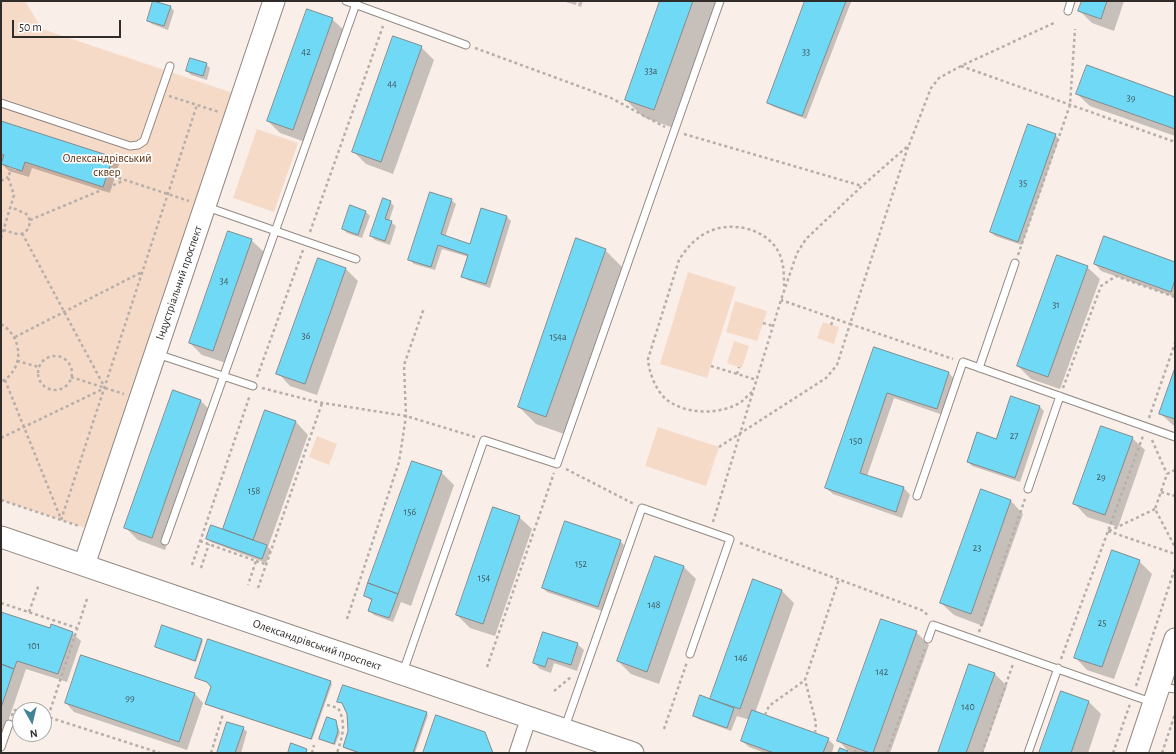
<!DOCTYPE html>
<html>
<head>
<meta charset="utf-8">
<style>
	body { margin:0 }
	#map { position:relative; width:1176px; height:754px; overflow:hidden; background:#f9efe8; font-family:"Alegreya Sans",sans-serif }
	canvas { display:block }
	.frame { position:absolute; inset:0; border:2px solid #302c29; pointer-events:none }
	.north { position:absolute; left:12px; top:702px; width:40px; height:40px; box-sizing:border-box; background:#fefefe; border:1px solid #acaaa9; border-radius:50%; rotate:172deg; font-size:11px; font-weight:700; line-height:16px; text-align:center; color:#302c29 }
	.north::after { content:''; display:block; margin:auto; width:14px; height:18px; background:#418395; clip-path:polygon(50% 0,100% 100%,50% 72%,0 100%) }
	.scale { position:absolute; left:12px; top:20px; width:109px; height:18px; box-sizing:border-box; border:2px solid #302c29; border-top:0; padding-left:5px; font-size:12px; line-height:14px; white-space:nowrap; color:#302c29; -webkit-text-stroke:3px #fefefe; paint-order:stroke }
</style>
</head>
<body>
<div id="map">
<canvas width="1176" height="754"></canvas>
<div class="frame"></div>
<div class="north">N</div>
<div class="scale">50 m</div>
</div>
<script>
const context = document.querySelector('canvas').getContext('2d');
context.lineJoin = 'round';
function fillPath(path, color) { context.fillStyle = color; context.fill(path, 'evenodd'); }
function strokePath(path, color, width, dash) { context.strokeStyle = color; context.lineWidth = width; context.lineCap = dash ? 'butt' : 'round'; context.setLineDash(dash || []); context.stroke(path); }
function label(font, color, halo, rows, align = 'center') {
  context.font = font + ' "Alegreya Sans",sans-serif'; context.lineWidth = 3.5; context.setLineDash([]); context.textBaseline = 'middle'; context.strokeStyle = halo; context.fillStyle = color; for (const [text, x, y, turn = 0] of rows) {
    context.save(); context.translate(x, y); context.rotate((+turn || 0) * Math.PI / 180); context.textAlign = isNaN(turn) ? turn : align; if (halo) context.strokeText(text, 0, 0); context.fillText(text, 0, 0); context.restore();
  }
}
fillPath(new Path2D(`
	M1 1H25L42 29 242 96 95 531 1 500Z
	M257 129 298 143 274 212 233 198Z
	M688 272 736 287 707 378 660 364Z
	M735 301 767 311 757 341 726 332Z
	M823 322 839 327 834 344 817 338Z
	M734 341 749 346 742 368 727 363Z
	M658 427 719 447 706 486 645 466Z
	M317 436 337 444 329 465 309 457Z`), '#f6dac8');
fillPath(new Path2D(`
	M154 1 170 6 174 11 168 30 152 24 148 20Z
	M562 1H577L576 5Z
	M579 1H583L581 7 578 6Z
	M661 1H716L671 127 643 117 626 100Z
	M806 1 851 2 806 119 772 106 768 102Z
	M1083 1H1124L1114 31 1092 23 1079 10Z
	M332 19 345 31 305 142 280 133 268 121Z
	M421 47 434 60 393 174 366 164 353 151Z
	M206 64 210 68 207 80 191 75 187 71Z
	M1077 94 1175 98V136L1090 106Z
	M1 122 112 158 119 164 110 193 32 168 29 177 9 171 2 164 4 159 1 158ZM9 166 17 168 16 170 9 168Z
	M1055 135 1059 139 1022 245 995 236 991 232Z
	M451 200 456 204 445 237 471 245 482 209 507 217 511 221 490 288 467 280 463 276 469 257 442 249 435 270 414 264 410 260Z
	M390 202 394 206 389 221 396 226 390 245 375 240 371 236Z
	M366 212 370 216 362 238 347 233 343 229Z
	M251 240 264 252 226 363 202 355 190 343Z
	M605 250 622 267 564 434 536 424 519 407Z
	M1175 263V297L1101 271 1095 264Z
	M1087 267 1100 279 1060 389 1031 379 1018 366Z
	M345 268 358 281 317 395 290 386 278 373Z
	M874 348 949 373 955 380 943 415 894 398 867 476 904 488 910 495 902 518 833 494 826 488Z
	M1175 371V427L1160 413Z
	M174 391 201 401 213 413 165 550 138 540 125 527Z
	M1040 407 1044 411 1020 482 972 466 968 462Z
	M266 412 296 422 308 435 268 547 271 550 266 563 211 542 207 538 227 532 224 529Z
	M1132 438 1145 450 1118 527 1087 517 1075 504Z
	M441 472 454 485 411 606 401 602 393 622 374 615 369 610 372 601 365 596Z
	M981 491 1011 501 1023 514 983 626 954 615 941 603Z
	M519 517 532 529 495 636 470 628 457 615Z
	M620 541 624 545 602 611 547 592 543 588Z
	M656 557 684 567 696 579 659 684 631 674 618 661Z
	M1139 561 1152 574 1114 679 1087 670 1075 657Z
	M753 580 782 591 794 603 755 713 828 739 834 745 832 753H765L749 747 742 741 750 720 737 716 731 731 698 719 694 715 714 701 711 698Z
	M1 613 51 629 72 633 81 641 67 682 26 669 1 742Z
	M916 632 929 645 890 753H850L839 741Z
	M202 640 203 641 196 662 156 647Z
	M577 644 584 650 577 671 554 663 551 673 540 669 534 663Z
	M994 673 1007 686 983 753H939Z
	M196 677 330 682 332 684 312 740 208 705 206 703 212 687 209 683Z
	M1062 692 1089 702 1101 714 1088 753H1040Z
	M195 694 203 703 187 750 74 712 66 703Z
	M338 701 426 713 428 715 415 753H358L346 749 344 747 349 731 348 714 344 704Z
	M336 721 340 733 335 745 320 739Z
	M243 728 247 732 241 753H218Z`), '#0003');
const building = new Path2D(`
	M153 1 171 6 164 26 147 21Z
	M660 1H693L654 110 625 100Z
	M805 1H846L802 116 767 103Z
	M1082 1H1107L1101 19 1078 11Z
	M307 9 333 18 293 130 267 121Z
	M393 36 422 46 381 162 352 152Z
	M190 58 207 63 203 76 186 71Z
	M1087 65 1175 97V129L1076 94Z
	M1 121 113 157 103 187 25 162 22 171 1 164 4 155 1 154Z
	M1028 124 1056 134 1018 242 990 232Z
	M430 192 452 199 441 234 470 244 481 208 507 216 486 284 461 277 468 255 438 245 431 267 408 260Z
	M383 198 391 201 385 219 392 221 385 241 370 236Z
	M350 205 366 211 358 235 342 229Z
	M228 231 252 239 213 351 189 343Z
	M1104 236 1175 262V280L1171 292 1094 264Z
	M576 238 606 249 546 417 518 407Z
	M1057 255 1088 266 1048 377 1017 366Z
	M318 258 346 268 305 384 276 374Z
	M874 347 949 372 937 409 887 393 860 473 904 487 896 512 825 488Z
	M1175 368V419L1159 414Z
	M173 390 201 400 152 538 124 528Z
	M1011 396 1040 406 1015 478 967 462 977 432 996 439Z
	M265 410 296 421 253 540 223 529Z
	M1101 426 1133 437 1105 515 1073 504Z
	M412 461 442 471 398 594 368 583Z
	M981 489 1011 500 971 614 940 603Z
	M493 507 520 516 483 624 456 615Z
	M565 521 621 540 598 607 542 588Z
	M211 525 267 545 262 559 206 539Z
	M1112 550 1140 560 1102 667 1074 658Z
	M655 556 684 566 647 672 617 661Z
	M753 579 782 590 740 709 710 699Z
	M368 583 398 594 389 618 368 611 372 599 364 596Z
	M1 612 50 628 51 624 73 632 58 674 17 661 14 669 1 664Z
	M881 619 917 631 873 753H870L837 741Z
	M162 625 202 639 195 661 155 647Z
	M543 632 578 643 571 665 548 658 545 667 533 663Z
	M208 639 331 681 311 739 205 704 211 687 207 682 195 678Z
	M81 655 195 693 179 742 65 703Z
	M1 664 14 669 1 708Z
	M969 664 995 673 966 753H938Z
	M343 685 427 712 413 753H360L343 747 348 731 347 714 342 703 337 702Z
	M1061 691 1089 701 1071 753H1039Z
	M700 695 734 708 727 728 693 716Z
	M752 710 829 738 823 753H774L741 741Z
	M436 715 485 732 493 753H423Z
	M327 717 336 720 338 731 334 744 319 739Z
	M227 722 244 727 235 753H217Z
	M291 743 307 749 306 753H288Z
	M840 748 848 751 847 753H838Z`);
fillPath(building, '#70d9f6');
strokePath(building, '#7f8b8e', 1);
const lane = new Path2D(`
	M346 1 466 45
	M1068 11 1071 1
	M1 103 130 146 138 145 144 141 170 66
	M207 207 356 259
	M157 354 253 386
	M979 368 1015 263
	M1028 489 1060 396
	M917 496 963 362 1175 437
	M165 541 357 1
	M928 639 933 625 1151 702
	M403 672 484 440 557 464 720 1
	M1161 687 1175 689
	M565 727 642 508 730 539 690 654
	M1 747 9 724
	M1028 753 1058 668`);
const street = new Path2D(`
	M517 753 529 717`);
const secondary = new Path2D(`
	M1 537 633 753
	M84 565 274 1
	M1137 753 1175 639`);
strokePath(lane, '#938984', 9);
strokePath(street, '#938984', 17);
strokePath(secondary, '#938984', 23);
strokePath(new Path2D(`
	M475 48 611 98 665 127
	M961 66 1175 142
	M169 96 219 112
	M684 134 862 186
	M908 147 850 324 953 359
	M107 174 189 201
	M1 181 8 177
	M30 220 123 181
	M3 230C8 231 12 233 17 234 28 235 32 224 28 215L11 207
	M310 232 383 26
	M1 238 14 195 8 177 12 168
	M1018 255 1070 105 1075 29
	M763 323 773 326
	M1 324C23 337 25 369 1 382
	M831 325 834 318
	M15 337 142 272
	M38 373a17 17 0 1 1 34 0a17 17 0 1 1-34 0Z
	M17 361 39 367
	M711 366 757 380
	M737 374 739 367
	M71 377 124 394
	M257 377 303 250
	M5 380 61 519
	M262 388 317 402 406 416 475 437
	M1063 388 1101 286 1116 276 1175 297
	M752 392C748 395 745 399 741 402 721 415 687 415 667 400 656 391 649 373 648 359L679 260C686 249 695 238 708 232 732 220 769 229 780 255 784 265 784 276 784 286
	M1149 418 1175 343
	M1 438 105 388 22 233
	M1152 440 1167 474
	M719 447 826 378 837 365 850 324 781 300
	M566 469 634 504
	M1175 470 1167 474 1155 509 1175 547
	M1161 492 1175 496
	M1 500 79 526
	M61 520 197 105
	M713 522 781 300 797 253 806 239 862 186 909 145 931 88 939 78 961 66 1056 22
	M1108 531 1175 554
	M1109 531 1155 509
	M200 541 256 561 248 585
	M740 543 924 611 928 616
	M256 561 265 564
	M192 565 250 395
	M201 568 209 544
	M258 588 322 403
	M87 599 48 717 160 753
	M1 603 77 628
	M29 612 39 584
	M347 619 399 462 406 416 404 365 424 308
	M979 632 1025 499
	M1061 659 1143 436
	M487 667 554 473
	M1136 686 1175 568
	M554 691 571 677
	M327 705 338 708C347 724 342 737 337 753
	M765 715 769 706 805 680
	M12 716 13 711 18 709 26 710
	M664 729 687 662
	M815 733 816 723 805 680 839 579
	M211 753 223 714
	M312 753 314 745
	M855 753 856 748
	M887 753 925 649
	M982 753 1013 664
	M1113 753 1130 704
	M1162 753 1175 714`), '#b6aea9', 2.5, [3, 3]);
strokePath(lane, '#fff', 7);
strokePath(street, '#fff', 15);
strokePath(secondary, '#fff', 21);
label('10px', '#40575c', null, [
	["42",306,52],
	["33",806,52],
	["33а",651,71],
	["44",392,84],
	["39",1131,98],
	["35",1023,183],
	["34",224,281],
	["31",1056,305],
	["36",306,336],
	["154а",558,337],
	["27",1014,436],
	["150",856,441],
	["29",1101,477],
	["158",254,491],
	["156",410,512],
	["23",977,548],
	["152",581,564],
	["154",484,578],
	["148",654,605],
	["25",1102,623],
	["101",34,646],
	["146",741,658],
	["142",882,672],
	["99",130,698],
	["140",968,707]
]);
label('12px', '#5d2f0c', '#fefefe', [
	["Олександрівський",107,158],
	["сквер",107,172]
]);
label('12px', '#302c29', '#fefefe', [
	["Індустріальний проспект",179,283,-71],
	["Олександрівський проспект",317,645,19]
]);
</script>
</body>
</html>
